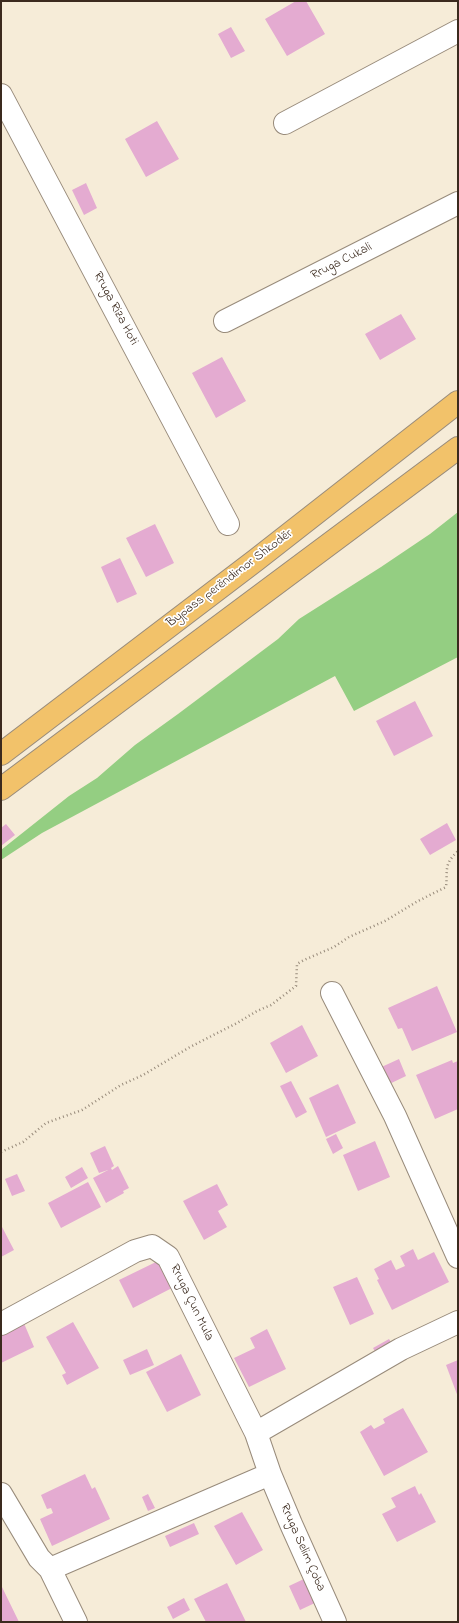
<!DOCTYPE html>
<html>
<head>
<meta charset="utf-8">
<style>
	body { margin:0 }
	#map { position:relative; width:459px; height:1623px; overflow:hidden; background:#f6ecd8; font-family:"Indie Flower",sans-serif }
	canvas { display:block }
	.frame { position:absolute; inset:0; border:2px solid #3b2a1e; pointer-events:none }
</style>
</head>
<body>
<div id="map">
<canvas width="459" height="1623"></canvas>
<div class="frame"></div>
</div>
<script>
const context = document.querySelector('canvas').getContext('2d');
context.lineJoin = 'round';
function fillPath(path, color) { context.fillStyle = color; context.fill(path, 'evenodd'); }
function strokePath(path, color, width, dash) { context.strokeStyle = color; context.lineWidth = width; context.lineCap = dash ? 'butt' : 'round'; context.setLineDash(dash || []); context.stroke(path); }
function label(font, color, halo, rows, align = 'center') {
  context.font = font + ' "Indie Flower",sans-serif'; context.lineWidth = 3.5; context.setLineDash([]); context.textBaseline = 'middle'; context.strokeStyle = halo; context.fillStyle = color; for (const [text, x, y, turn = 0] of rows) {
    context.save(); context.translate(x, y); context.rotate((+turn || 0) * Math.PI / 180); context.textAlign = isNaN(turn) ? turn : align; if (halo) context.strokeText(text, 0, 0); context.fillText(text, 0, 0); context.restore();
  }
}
fillPath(new Path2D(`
	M458 512V657L354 711 335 676 42 833 1 860V850L69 796 97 778 135 745 178 714 278 639 299 619 381 567 430 534Z`), '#94ce82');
fillPath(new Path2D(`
	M296 1H306L325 34 287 56 265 19Z
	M231 27 245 51 231 58 218 34Z
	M157 121 179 159 146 177 125 139Z
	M86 183 97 208 84 215 72 190Z
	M401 314 416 339 380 360 365 334Z
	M222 357 246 401 216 418 192 373Z
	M155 524 174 563 146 577 126 538Z
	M120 558 137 594 117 603 101 567Z
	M415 701 433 736 394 756 376 721Z
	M447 823 456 840 430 855 420 839Z
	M6 824 15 835 1 846V828Z
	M437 986 457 1032 412 1051 402 1028 398 1029 388 1008Z
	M302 1025 318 1056 286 1073 270 1043Z
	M399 1059 406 1076 383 1087 375 1070Z
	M452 1060 453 1063 458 1061V1109L435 1119 416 1075Z
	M291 1081 307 1112 296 1118 280 1086Z
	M338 1084 356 1123 326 1137 309 1098Z
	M336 1134 343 1148 333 1154 326 1139Z
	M375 1141 390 1177 358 1191 343 1155Z
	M105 1146 114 1166 111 1168 112 1170 118 1166 129 1188 123 1191 124 1193 106 1203 93 1178 108 1170 99 1173 90 1153Z
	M82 1167 88 1178 71 1188 65 1177Z
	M17 1174 25 1191 12 1196 5 1179Z
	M88 1182 101 1207 61 1228 48 1203Z
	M217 1184 228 1205 218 1211 227 1227 204 1240 183 1201Z
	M1 1225 14 1250 1 1257Z
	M413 1249 418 1260 434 1252 449 1282 392 1310 377 1280 379 1279 374 1269 391 1260 396 1270 405 1266 400 1256Z
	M158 1261 172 1288 133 1308 119 1280Z
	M357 1277 374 1314 350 1325 333 1287Z
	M23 1321 34 1347 1 1363V1331Z
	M73 1322 99 1368 67 1385 62 1375 66 1373 46 1337Z
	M267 1329 286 1369 249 1387 234 1358 255 1348 250 1338Z
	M389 1339 396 1350 380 1360 373 1348Z
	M147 1349 154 1365 130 1375 123 1360Z
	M181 1354 201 1395 167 1412 146 1372Z
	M458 1360V1397L446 1365Z
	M403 1408 428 1452 384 1476 360 1432 371 1425 374 1429 385 1423 383 1419Z
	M85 1474 92 1489 95 1487 110 1519 52 1546 40 1519 53 1513 51 1508 47 1509 41 1495Z
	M415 1486 419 1495 421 1493 436 1522 397 1542 382 1514 396 1507 391 1498Z
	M148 1494 155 1508 148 1511 142 1497Z
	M242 1512 263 1550 236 1565 214 1526Z
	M194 1523 199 1534 170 1547 165 1536Z
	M306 1578 317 1602 300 1610 289 1586Z
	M227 1583 246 1622H206L194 1599Z
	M2 1587 19 1622H1V1588Z
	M184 1598 190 1610 173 1619 167 1607Z`), '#e4abd1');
const minor = new Path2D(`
	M1 95 228 524
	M285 123 458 31
	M225 321 458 203
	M332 993 395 1116 458 1257
	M1 1324 135 1251 152 1246 168 1257 256 1433 270 1474 291 1524 335 1622
	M256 1433 401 1349 458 1322
	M1 1494 39 1558 50 1569 76 1622
	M50 1569 270 1474`);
const highway = new Path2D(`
	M1 754 256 560 458 402
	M1 789 458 448`);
strokePath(minor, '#988b7b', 24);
strokePath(highway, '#988b7b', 24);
strokePath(new Path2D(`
	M1 1152 23 1142 46 1123 82 1110 121 1085 143 1075 190 1047 237 1023 257 1011 271 1005 296 986 297 964 304 960 334 947 349 937 385 921 418 901 446 887C448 870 443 865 458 851`), '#988b7b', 2.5, [1, 3]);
strokePath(minor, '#fff', 22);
strokePath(highway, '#f2c26a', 22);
label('13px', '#3b2a1e', '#fff', [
	["Rruga Cukali",342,262,-27],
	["Rruga Riza Hoti",115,309,62],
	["Bypass perëndimor Shkodër",230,579,-37],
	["Rruga Çun Mula",191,1303,64],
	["Rruga Selim Çoba",302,1548,66]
]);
</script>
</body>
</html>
